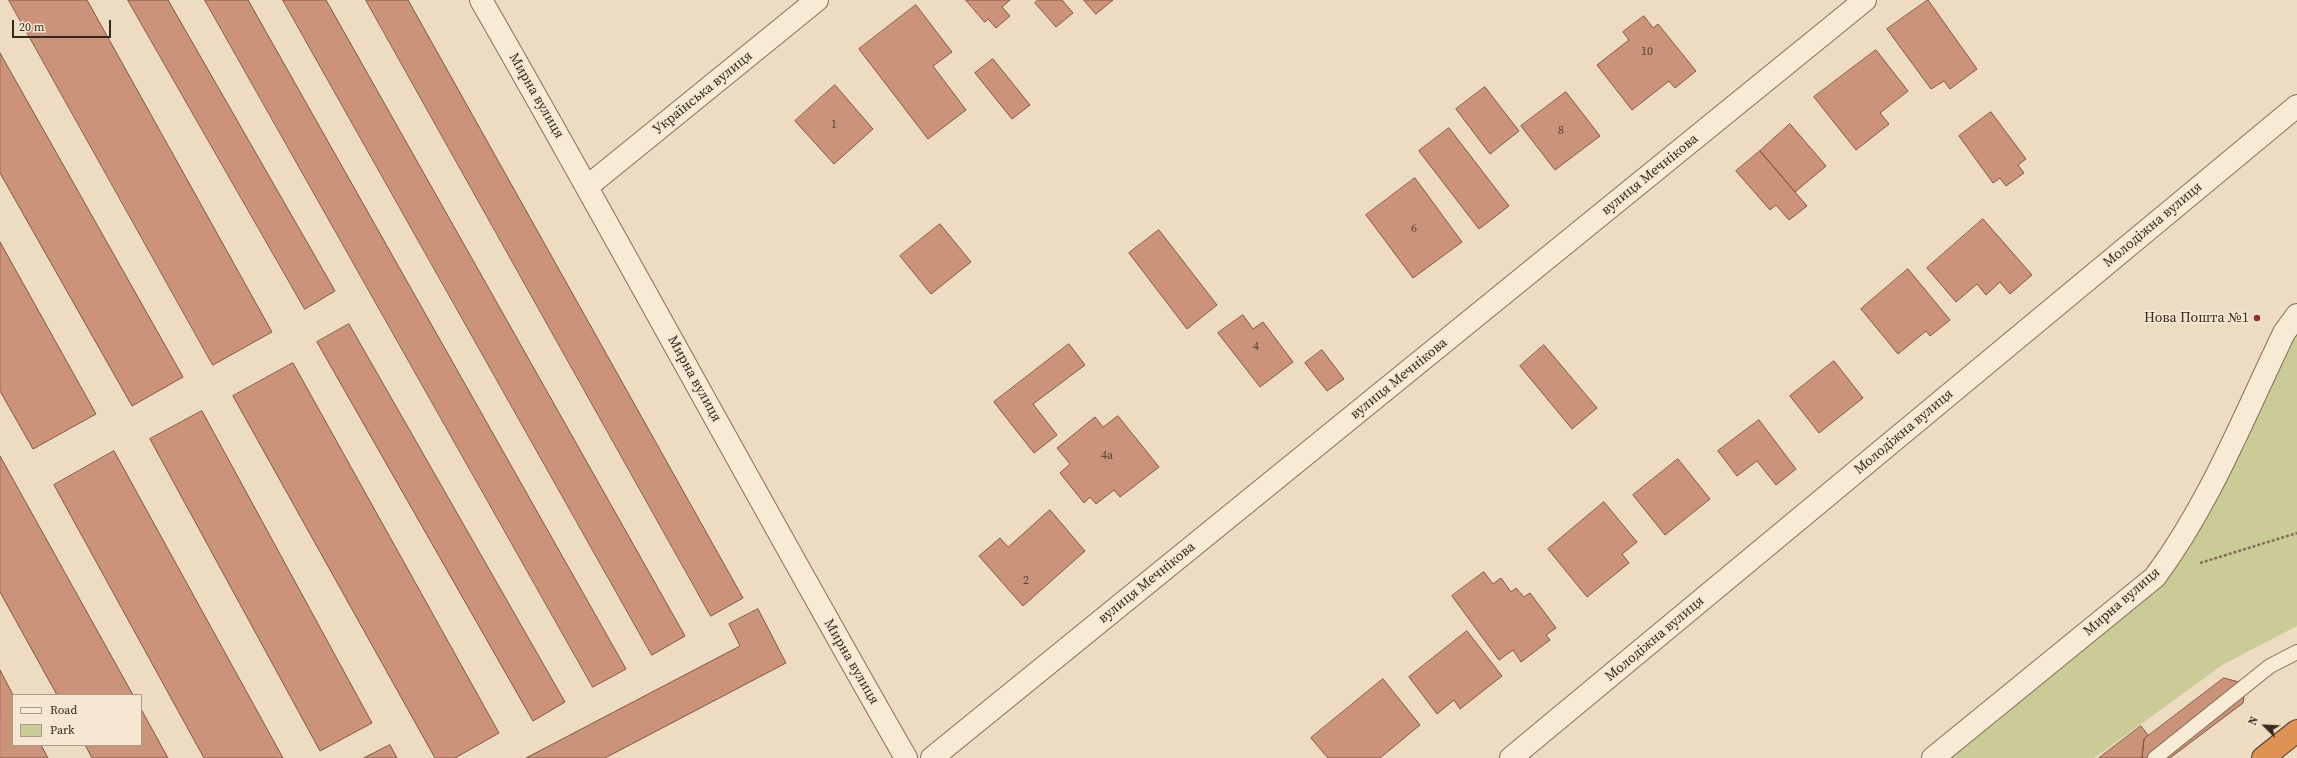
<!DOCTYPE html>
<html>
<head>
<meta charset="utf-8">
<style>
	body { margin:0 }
	#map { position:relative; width:2297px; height:758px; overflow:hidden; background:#eddcc2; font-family:"Source Serif 4",serif }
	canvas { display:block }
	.legend { position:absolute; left:12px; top:694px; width:130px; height:52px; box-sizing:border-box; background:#f5e7d2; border:1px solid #a99b8a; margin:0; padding:5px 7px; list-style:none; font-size:12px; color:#37281e }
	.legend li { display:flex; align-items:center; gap:8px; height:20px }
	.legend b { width:20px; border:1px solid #a99b8a }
	.north { position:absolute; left:2245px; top:706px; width:40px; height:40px; -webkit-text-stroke:3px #f5e7d2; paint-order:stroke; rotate:294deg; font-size:11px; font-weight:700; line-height:16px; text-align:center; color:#37281e }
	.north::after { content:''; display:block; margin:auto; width:14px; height:18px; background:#37281e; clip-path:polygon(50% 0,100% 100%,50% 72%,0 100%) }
	.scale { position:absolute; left:12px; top:20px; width:99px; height:18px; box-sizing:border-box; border:2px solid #37281e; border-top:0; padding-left:5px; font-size:12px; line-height:14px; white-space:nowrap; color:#37281e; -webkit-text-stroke:3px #f5e7d2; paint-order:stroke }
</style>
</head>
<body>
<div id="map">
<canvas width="2297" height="758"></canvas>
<ul class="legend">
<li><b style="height:5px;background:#f8ebd5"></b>Road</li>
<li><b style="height:11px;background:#cacb96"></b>Park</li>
</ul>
<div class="north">N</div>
<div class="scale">20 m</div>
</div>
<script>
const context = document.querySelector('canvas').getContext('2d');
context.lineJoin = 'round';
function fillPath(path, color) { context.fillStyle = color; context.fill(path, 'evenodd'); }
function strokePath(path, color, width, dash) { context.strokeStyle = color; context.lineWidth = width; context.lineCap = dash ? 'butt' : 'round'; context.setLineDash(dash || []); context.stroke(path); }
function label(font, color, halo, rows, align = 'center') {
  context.font = font + ' "Source Serif 4",serif'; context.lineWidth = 3.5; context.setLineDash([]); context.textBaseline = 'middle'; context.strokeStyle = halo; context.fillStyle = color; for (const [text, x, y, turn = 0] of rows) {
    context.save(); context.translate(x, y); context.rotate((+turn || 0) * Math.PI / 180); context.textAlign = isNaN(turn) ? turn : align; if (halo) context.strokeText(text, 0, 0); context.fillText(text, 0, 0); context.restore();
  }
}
fillPath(new Path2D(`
	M2297 320V626L2224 664 2094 758H1933L2155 577Z`), '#cacb96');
const building = new Path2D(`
	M9 0H87L272 332 213 365Z
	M128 0H168L335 291 305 309Z
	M205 0H248L626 669 593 687Z
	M283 0H326L685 636 652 655Z
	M366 0H408L743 598 711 616Z
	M966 0H1010L1002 7 1010 16 996 28 988 19 985 22Z
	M1038 0H1062L1073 13 1056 27 1035 3Z
	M1084 0H1113L1096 14Z
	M1928 0 1977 69 1950 89 1944 81 1931 89 1887 29Z
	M916 5 952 52 933 66 966 110 928 139 859 49Z
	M1644 16 1653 28 1658 24 1696 71 1675 88 1669 81 1632 110 1597 65 1629 40 1623 32Z
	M1876 50 1908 91 1880 113 1889 124 1856 150 1814 97Z
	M0 53 183 377 132 406 0 173Z
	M993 59 1030 105 1012 119 975 73Z
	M835 85 873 129 834 164 795 121Z
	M1485 87 1519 131 1490 154 1456 109Z
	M1566 92 1600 136 1555 170 1521 126Z
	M1991 112 2026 159 2018 165 2024 173 2006 186 2000 178 1993 183 1959 136Z
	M1790 124 1826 166 1795 192 1760 151Z
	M1449 128 1509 206 1479 229 1419 151Z
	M1760 151 1807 206 1789 220 1776 205 1770 210 1736 171Z
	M1415 178 1462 242 1413 278 1366 215Z
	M1983 219 2032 275 2010 294 2000 282 1986 295 1977 284 1956 302 1927 268Z
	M940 224 971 262 931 294 900 256Z
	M1159 230 1217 305 1187 329 1129 253Z
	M0 242 96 414 33 449 0 391Z
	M1908 269 1950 320 1930 336 1926 331 1898 354 1861 309Z
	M1243 315 1253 329 1263 322 1293 362 1260 387 1218 333Z
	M349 324 565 702 533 721 317 342Z
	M1069 344 1085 365 1033 404 1057 435 1034 453 994 402Z
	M1544 345 1597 408 1572 429 1520 366Z
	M1322 350 1344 379 1327 391 1305 363Z
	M1834 361 1863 398 1819 433 1790 396Z
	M293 363 499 733 455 758H435L233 396Z
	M202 411 372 723 320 751 150 439Z
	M1118 416 1159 467 1120 497 1114 490 1096 504 1090 497 1084 503 1060 473 1070 464 1057 448 1095 417 1103 427Z
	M1759 420 1796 469 1776 485 1757 461 1737 476 1718 451Z
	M114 451 283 758H204L54 485Z
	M0 456 133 695H57L0 592Z
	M1678 459 1710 499 1665 535 1633 495Z
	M1604 502 1637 542 1622 554 1629 563 1587 597 1548 549Z
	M1050 510 1085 551 1023 606 979 556 1000 538 1008 547Z
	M1484 572 1493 584 1501 578 1511 592 1516 588 1524 597 1530 593 1556 628 1546 635 1550 640 1521 662 1513 650 1499 660 1452 596Z
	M758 609 786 663 605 758H526L740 646 729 624Z
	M1467 631 1502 676 1460 709 1454 700 1437 714 1409 677Z
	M0 670 13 695V745H41L48 758H0Z
	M2224 678 2246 684 2243 703 2170 758H2142L2144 739Z
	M1383 679 1420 725 1380 758H1328L1311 738Z
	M141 709 168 758H92L85 745H141Z
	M2141 726 2148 735 2144 739 2142 758H2099Z
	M390 745 397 758H364Z`);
fillPath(building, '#cb9379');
strokePath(building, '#865540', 1);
const lane = new Path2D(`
	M2155 758 2270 666 2297 652`);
const street = new Path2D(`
	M481 0C625 251 762 507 906 758
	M588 186 817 0
	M932 758 1865 0
	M1511 758 2297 106
	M1933 758 2155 577C2210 503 2244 416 2284 333L2297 315`);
const highway = new Path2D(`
	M2263 758 2297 731`);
strokePath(lane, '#876d5a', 16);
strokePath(street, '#876d5a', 24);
strokePath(highway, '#553c2e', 24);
strokePath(new Path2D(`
	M2200 563 2297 533`), '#876d5a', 2.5, [3, 2]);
strokePath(lane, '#f8ebd5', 14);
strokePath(street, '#f8ebd5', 22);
strokePath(highway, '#dc9354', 22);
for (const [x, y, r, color] of [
	[2257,318,4,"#952b35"]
]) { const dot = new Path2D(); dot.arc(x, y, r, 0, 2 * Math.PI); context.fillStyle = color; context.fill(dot); strokePath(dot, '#f5e7d2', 1.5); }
label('12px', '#5c4335', null, [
	["10",1647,52],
	["1",834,125],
	["8",1561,131],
	["6",1414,229],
	["4",1256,347],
	["4а",1107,456],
	["2",1026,581]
]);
label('14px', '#37281e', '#f5e7d2', [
	["Українська вулиця",703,93,-39],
	["Мирна вулиця",536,96,60],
	["вулиця Мечнікова",1650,175,-39],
	["Молодіжна вулиця",2153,225,-40],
	["Мирна вулиця",694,379,61],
	["вулиця Мечнікова",1399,379,-39],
	["Молодіжна вулиця",1904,432,-40],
	["вулиця Мечнікова",1147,583,-39],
	["Мирна вулиця",2122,602,-41],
	["Молодіжна вулиця",1655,639,-40],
	["Мирна вулиця",851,662,60]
]);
label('14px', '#37281e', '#f5e7d2', [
	["Нова Пошта №1",2249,318]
], 'right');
</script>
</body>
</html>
